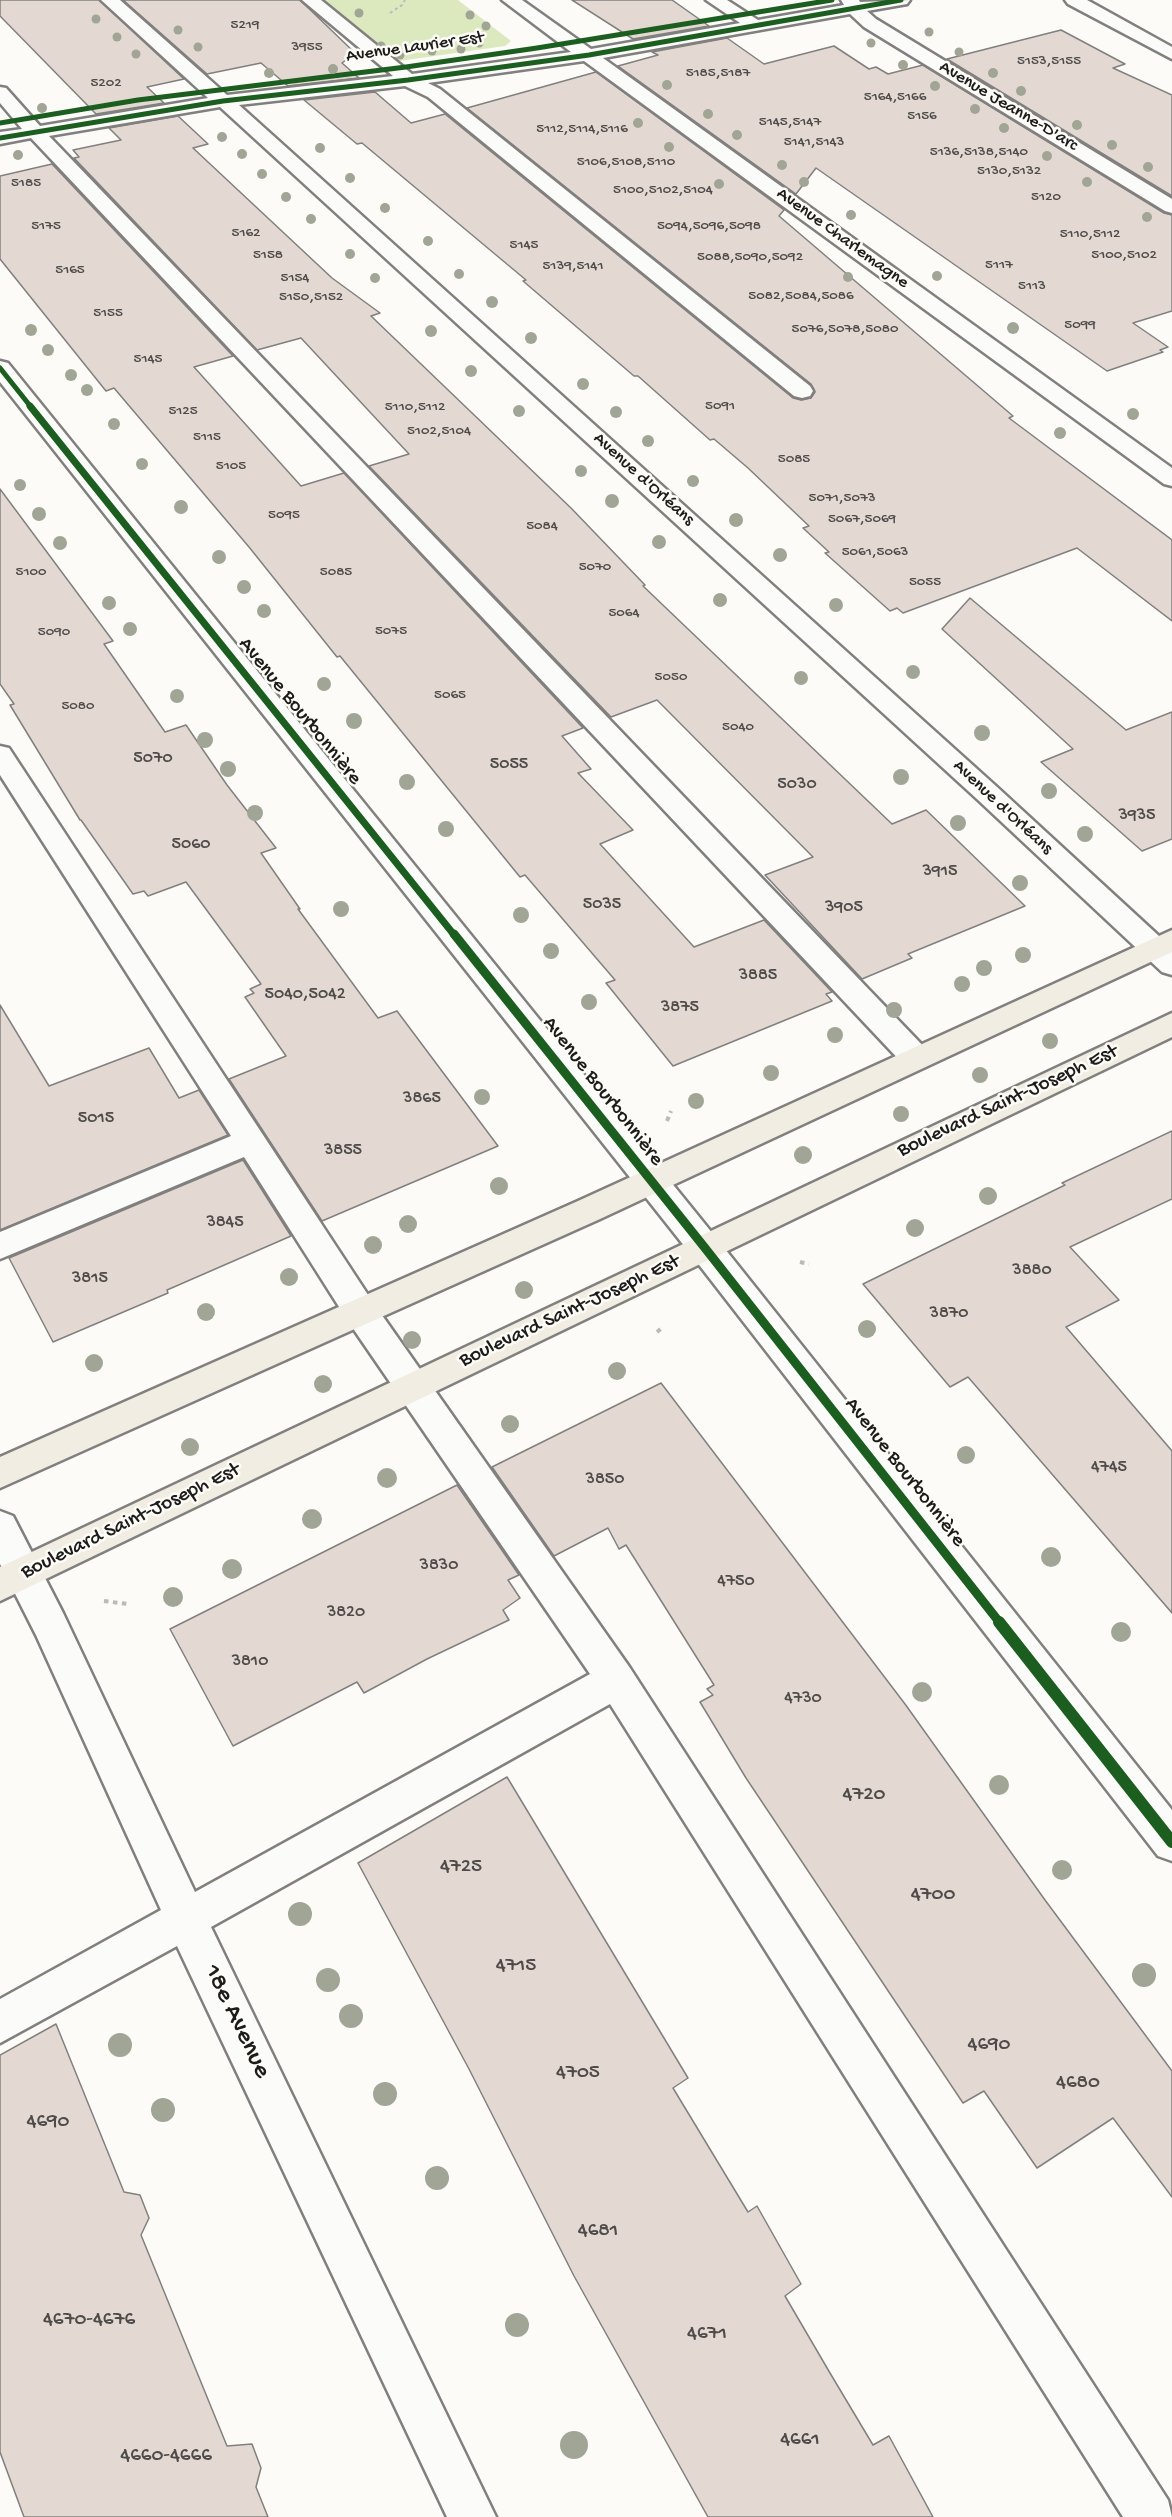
<!DOCTYPE html>
<html>
<head>
<meta charset="utf-8">
<style>
	body { margin:0 }
	canvas { display:block; background:#fcfbf8 }
</style>
</head>
<body>
<canvas width="1172" height="2517"></canvas>
<script>
const context = document.querySelector('canvas').getContext('2d');
context.lineJoin = 'round';
function fillPath(path, color) { context.fillStyle = color; context.fill(path, 'evenodd'); }
function strokePath(path, color, width, dash) { context.strokeStyle = color; context.lineWidth = width; context.lineCap = dash ? 'butt' : 'round'; context.setLineDash(dash || []); context.stroke(path); }
function label(font, color, halo, rows, align = 'center') {
  context.font = font + ' "Gochi Hand",sans-serif'; context.lineWidth = 5; context.setLineDash([]); context.textBaseline = 'middle'; context.strokeStyle = halo; context.fillStyle = color; for (const [text, x, y, turn = 0] of rows) {
    context.save(); context.translate(x, y); context.rotate((+turn || 0) * Math.PI / 180); context.textAlign = isNaN(turn) ? turn : align; if (halo) context.strokeText(text, 0, 0); context.fillText(text, 0, 0); context.restore();
  }
}
fillPath(new Path2D(`
	M320 0H458L511 41 505 46 392 62Z`), '#dce9bf');
const building = new Path2D(`
	M0 0H99L184 79 147 87 164 103 96 114 0 16Z
	M123 0H300L355 53 342 63 359 78 288 86 261 63 207 74Z
	M572 0H672L709 26 633 39Z
	M1061 30 1125 64 1113 68 1172 95V196L947 59Z
	M727 38 764 64 834 46 869 69 876 67 888 74 923 65 1164 213 1172 215V311L1133 323 1168 347 1160 350 1163 352 1107 371 816 168 796 194 618 66 658 55 652 52Z
	M596 72 784 210 779 216 1013 416 1009 418 1172 540V621L1077 548 903 613 897 608 890 611 825 553 829 552 803 528 809 526 748 468 714 439 710 440 638 376H634L523 281 526 280 362 143 357 144 304 100 375 92 411 123 445 114 793 398 801 400 811 398 815 392 811 384 467 108Z
	M178 116 208 144 193 148 332 278 380 313 371 316 571 508 645 585 643 586 892 824 926 810 1025 906 908 954 912 958 862 979 765 875 813 857 657 700 611 717 369 466 409 454 301 338 257 350 74 158 79 157 73 150 121 140 109 128Z
	M52 164 233 356 194 367 301 486 344 473 583 728 562 736 591 769 578 773 633 830 600 844 694 947 764 920 832 992 826 994 832 1001 673 1066 606 983 615 980 525 875 520 877 340 656 337 657 249 547 114 388 106 391 0 259V176Z
	M0 489 113 641 104 644 165 732 186 725 227 785 276 848 261 853 300 909H298L378 1018 397 1011 498 1146 322 1221 229 1079 286 1056 245 997 254 993 250 989 261 984 186 882 148 896 144 891 133 894 81 820H80L10 705 14 704 0 684Z
	M970 598 1126 730 1172 712V839L1142 851 1041 762 1073 749 942 629Z
	M0 1005 49 1086 149 1048 179 1098 199 1090 228 1135 0 1230Z
	M1172 1131V1199L1070 1247 1119 1300 1066 1327 1172 1451V1613L968 1377 950 1387 863 1284 1065 1185 1062 1183Z
	M243 1160 291 1236 167 1290 168 1293 53 1342 9 1258Z
	M661 1383 905 1704 1045 1900 1172 2071V2197L1113 2118 1037 2168 984 2091 963 2103 746 1778 700 1702 713 1695 707 1689 714 1685 626 1545 619 1549 608 1528 554 1556 492 1467Z
	M457 1485 519 1575 508 1580 520 1598 503 1610 509 1620 427 1659 364 1693 357 1682 233 1746 170 1629Z
	M507 1777 688 2078 673 2088 748 2212 757 2206 801 2284 785 2296 830 2373 873 2445 889 2436 933 2517H708L574 2276 469 2069 358 1863Z
	M56 2024 124 2192 140 2195 149 2218 141 2235 227 2446 252 2444 261 2468 256 2487 268 2517H24L0 2452V2055Z`);
fillPath(building, '#e3d9d2');
strokePath(building, '#81807f', 1.5);
const minor = new Path2D(`
	M101 0H120L227 95 393 76 302 0H321L412 74 571 52 502 0H522L591 49 740 23 706 0H727L758 20 844 5 841 0H859L860 2 910 0 907 4 867 11 876 19 1172 199V213L1165 211 864 27 850 14 603 58 1172 468V486L1164 484 584 61 428 83 440 89 810 386 813 391 810 396 802 398 794 396 428 97 405 86 239 105 997 787 1172 948V975L1162 972 977 799 220 107 49 136 927 1050 931 1058 927 1066 916 1069 905 1066 31 138 0 144V132L22 129 0 103V87L6 88 40 126 208 98Z
	M1065 0H1087L1172 47V59L1068 4Z
	M0 361 8 363 717 1239 1172 1810V1861L1158 1856 693 1257 0 382Z
	M0 746 9 748 372 1301 630 1668 1168 2500 1172 2517H1123L610 1704 211 1927 496 2517H447L177 1946 0 2043V1999L161 1910 36 1635 0 1564V1511L13 1516 63 1613 195 1892 590 1674 348 1321 244 1157 0 1259V1232L231 1136 0 775Z`);
const major = new Path2D(`
	M1172 930V952L600 1219 0 1488V1457L578 1201Z
	M1172 1013V1037L0 1601V1567Z`);
strokePath(minor, '#81807f', 5);
strokePath(major, '#81807f', 5);
strokePath(new Path2D(`
	M390 13 402 5 405 0`), '#bbbab8', 2, [3, 3]);
strokePath(new Path2D(`
	M667 1121 671 1111
	M800 1262 809 1264
	M657 1332 663 1327
	M104 1601 128 1604`), '#bbbab8', 4, [4.5, 4.5]);
fillPath(minor, '#fbfbf9');
fillPath(major, '#f1ede3');
strokePath(new Path2D(`
	M0 123 138 100 406 67 537 48 832 0
	M0 138 223 101 408 80 589 55 901 0
	M0 368 31 407`), '#1b5e20', 5);
strokePath(new Path2D(`
	M30 406 455 936`), '#1b5e20', 7);
strokePath(new Path2D(`
	M454 934 705 1248 1000 1623`), '#1b5e20', 9);
strokePath(new Path2D(`
	M999 1622 1172 1842`), '#1b5e20', 12);
context.fillStyle = '#a1a596';
for (const [x, y, r] of [
	[359,13,4.5],
	[470,15,4.5],
	[96,19,4.5],
	[486,26,4.5],
	[178,30,4.5],
	[929,32,4.5],
	[117,37,4.5],
	[479,43,4.5],
	[871,43,4.5],
	[381,46,4.5],
	[198,47,4.5],
	[461,49,4.5],
	[432,51,4.5],
	[959,52,4.5],
	[136,54,4.5],
	[400,55,4.5],
	[903,65,5],
	[333,69,5],
	[269,73,5],
	[993,73,5],
	[667,85,5],
	[935,86,5],
	[1021,91,5],
	[42,108,5],
	[975,109,5],
	[708,114,5],
	[638,123,5],
	[1077,125,5],
	[1004,128,5],
	[737,135,5],
	[222,137,5],
	[1112,145,5],
	[669,147,5],
	[320,148,5],
	[242,154,5],
	[18,155,5],
	[1047,156,5],
	[782,165,5],
	[1148,167,5],
	[262,174,5],
	[350,178,5],
	[804,182,5],
	[1087,182,5],
	[719,184,5],
	[286,197,5],
	[385,208,5],
	[851,215,5],
	[1147,217,5],
	[311,219,5],
	[428,241,5],
	[350,254,5],
	[459,274,5],
	[937,276,5],
	[848,277,5],
	[375,278,5],
	[492,302,6],
	[1013,328,6],
	[31,330,6],
	[431,331,6],
	[531,338,6],
	[48,350,6],
	[471,371,6],
	[71,375,6],
	[583,384,6],
	[87,390,6],
	[519,411,6],
	[616,412,6],
	[1133,414,6],
	[114,424,6],
	[1060,433,6],
	[648,441,6],
	[142,464,6],
	[581,471,6],
	[693,481,6],
	[20,485,6],
	[612,501,7],
	[181,507,7],
	[39,514,7],
	[736,520,7],
	[659,542,7],
	[60,543,7],
	[780,555,7],
	[219,557,7],
	[244,587,7],
	[720,600,7],
	[109,603,7],
	[836,605,7],
	[264,611,7],
	[130,629,7],
	[913,672,7],
	[801,678,7],
	[324,684,7],
	[177,696,7],
	[354,721,8],
	[982,733,8],
	[205,740,8],
	[228,769,8],
	[901,777,8],
	[407,782,8],
	[1049,791,8],
	[255,813,8],
	[958,823,8],
	[446,829,8],
	[1085,834,8],
	[1020,883,8],
	[341,909,8],
	[521,915,8],
	[551,951,8],
	[1023,955,8],
	[984,968,8],
	[962,984,8],
	[589,1002,8],
	[894,1010,8],
	[835,1035,8],
	[1050,1041,8],
	[771,1073,8],
	[980,1075,8],
	[482,1097,8],
	[696,1101,8],
	[901,1114,8],
	[803,1155,9],
	[499,1186,9],
	[988,1196,9],
	[408,1224,9],
	[915,1228,9],
	[373,1245,9],
	[289,1277,9],
	[524,1290,9],
	[206,1312,9],
	[867,1329,9],
	[412,1340,9],
	[94,1363,9],
	[617,1371,9],
	[323,1384,9],
	[510,1424,9],
	[190,1447,9],
	[966,1455,9],
	[387,1478,10],
	[312,1519,10],
	[1051,1557,10],
	[232,1569,10],
	[173,1597,10],
	[1121,1632,10],
	[922,1692,10],
	[999,1785,10],
	[1062,1870,10],
	[300,1914,12],
	[1144,1975,12],
	[328,1980,12],
	[351,2016,12],
	[120,2045,12],
	[385,2094,12],
	[163,2110,12],
	[437,2178,12],
	[517,2325,12],
	[574,2445,14]
]) { context.beginPath(); context.arc(x, y, r, 0, 2 * Math.PI); context.fill(); }
label('15px', '#4e4b4a', null, [
	["5219",245,26],
	["3955",307,48],
	["5153,5155",1049,62],
	["5185,5187",718,74],
	["5202",106,84],
	["5164,5166",895,98],
	["5156",922,117],
	["5145,5147",790,123],
	["5112,5114,5116",582,130],
	["5141,5143",814,143],
	["5136,5138,5140",979,153],
	["5106,5108,5110",626,163],
	["5130,5132",1009,172],
	["5185",26,184],
	["5100,5102,5104",663,191],
	["5120",1046,198],
	["5175",46,227],
	["5094,5096,5098",709,227],
	["5162",246,234],
	["5110,5112",1090,235],
	["5145",524,246],
	["5158",268,256],
	["5100,5102",1124,256],
	["5088,5090,5092",750,258],
	["5117",999,266],
	["5139,5141",573,267],
	["5165",70,271],
	["5154",295,279],
	["5113",1032,287],
	["5082,5084,5086",801,297],
	["5150,5152",311,298],
	["5155",108,314],
	["5099",1080,326],
	["5076,5078,5080",845,330],
	["5145",148,360],
	["5091",720,407],
	["5110,5112",415,408],
	["5125",183,412],
	["5102,5104",439,432],
	["5115",207,438],
	["5085",794,460],
	["5105",231,467],
	["5071,5073",842,499],
	["5095",284,516],
	["5067,5069",862,520],
	["5084",542,527],
	["5061,5063",875,553],
	["5070",595,568],
	["5100",31,573],
	["5085",336,573],
	["5055",925,583],
	["5064",624,614],
	["5075",391,632],
	["5090",54,633],
	["5050",671,678],
	["5065",450,696],
	["5080",78,707],
	["5040",738,728]
]);
label('18px', '#1c1c1c', '#fdfcf7', [
	["Avenue Laurier Est",415,48,-8],
	["Avenue Jeanne-D'arc",1008,107,31],
	["Avenue Charlemagne",842,239,36],
	["Avenue d'Orléans",643,480,42],
	["Avenue d'Orléans",1002,808,43]
]);
label('18px', '#4e4b4a', null, [
	["5070",153,759],
	["5055",509,765],
	["5030",797,785],
	["3935",1137,816],
	["5060",191,845],
	["3915",940,872],
	["5035",602,905],
	["3905",844,908],
	["3885",758,976],
	["5040,5042",305,995],
	["3875",680,1008],
	["3865",422,1099],
	["5015",96,1119],
	["3855",343,1151],
	["3845",225,1223],
	["3880",1032,1271],
	["3815",90,1279],
	["3870",949,1314],
	["4745",1109,1468],
	["3850",605,1480],
	["3830",439,1566],
	["4750",736,1582],
	["3820",346,1613],
	["3810",250,1662],
	["4730",803,1699]
]);
label('21px', '#1c1c1c', '#fdfcf7', [
	["Avenue Bourbonnière",299,712,51],
	["Avenue Bourbonnière",602,1092,52],
	["Boulevard Saint-Joseph Est",1008,1102,-25],
	["Boulevard Saint-Joseph Est",570,1312,-25],
	["Avenue Bourbonnière",904,1473,52],
	["Boulevard Saint-Joseph Est",131,1522,-26]
]);
label('21px', '#4e4b4a', null, [
	["4720",864,1796],
	["4725",461,1868],
	["4700",933,1896],
	["4715",516,1967],
	["4690",989,2046],
	["4705",578,2074],
	["4680",1078,2084],
	["4690",48,2123],
	["4681",598,2232],
	["4670-4676",89,2321],
	["4671",707,2335],
	["4661",800,2441],
	["4660-4666",166,2457]
]);
label('26px', '#1c1c1c', '#fdfcf7', [
	["18e Avenue",236,2022,64]
]);
</script>
</body>
</html>
